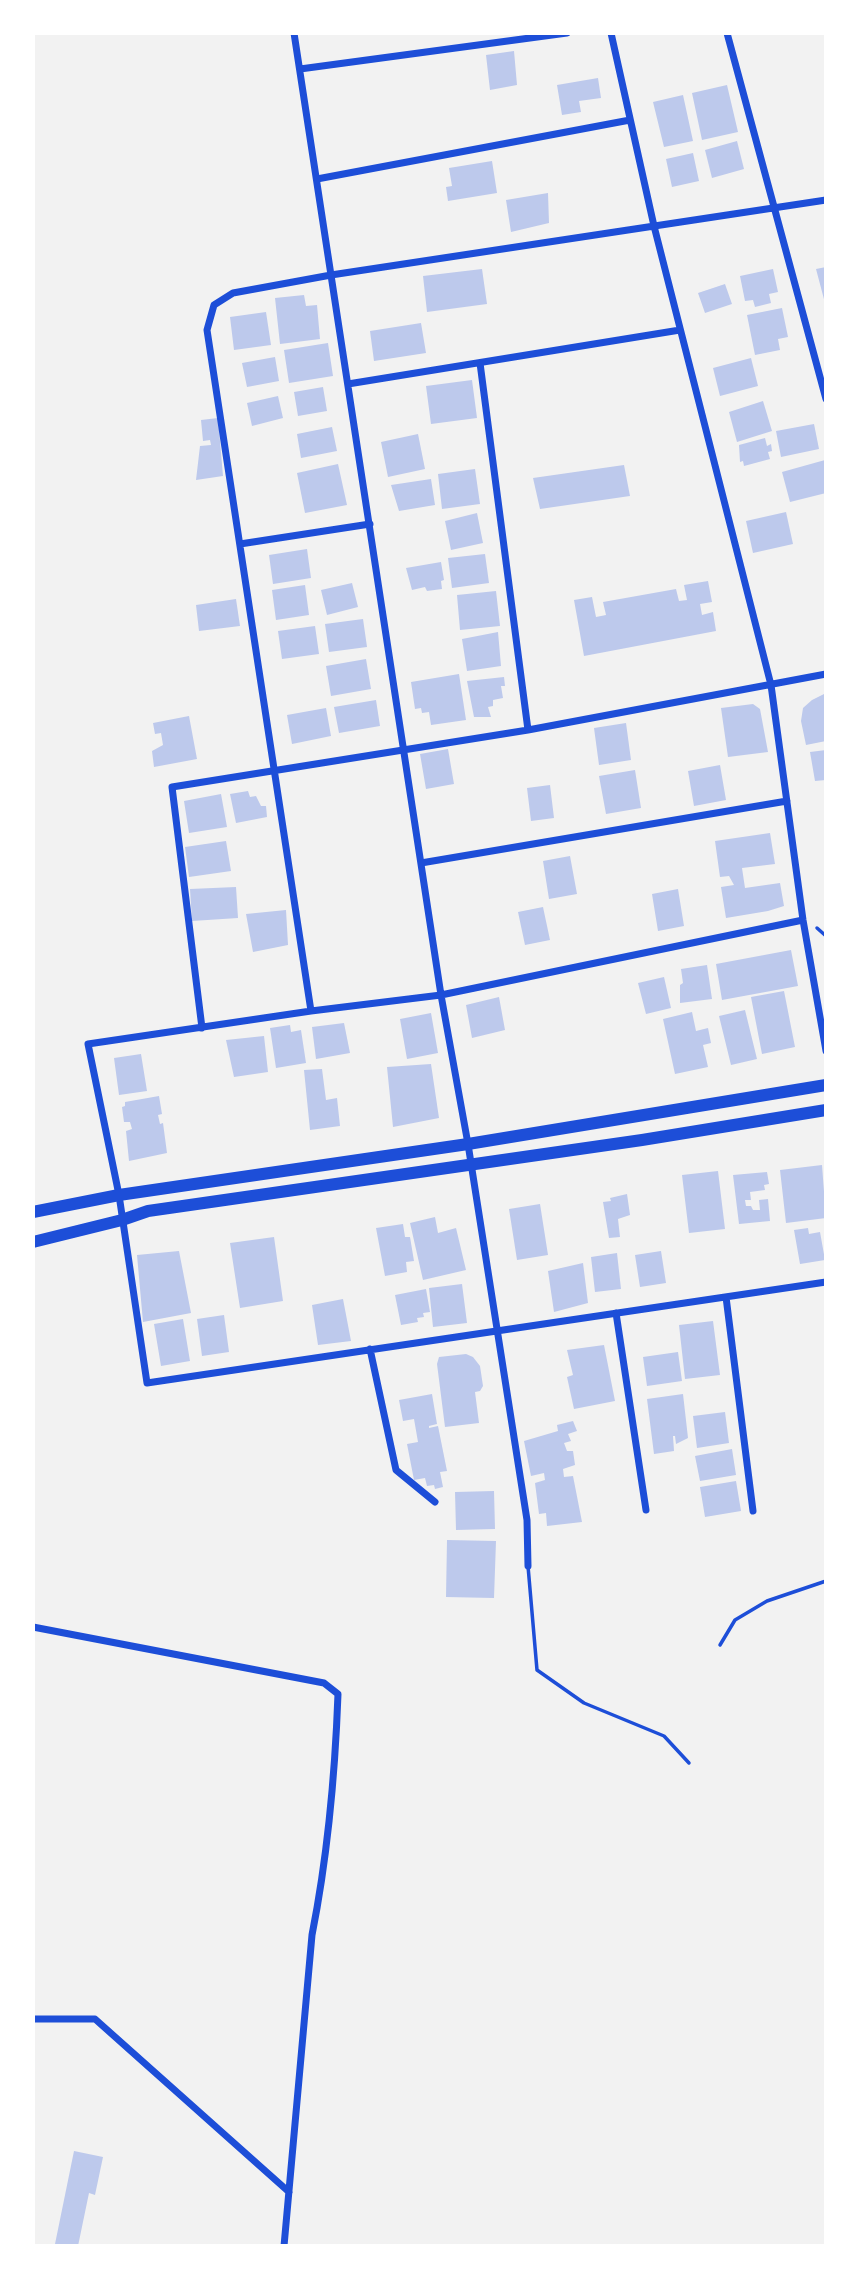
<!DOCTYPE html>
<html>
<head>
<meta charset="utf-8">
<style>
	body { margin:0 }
	#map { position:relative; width:859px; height:2279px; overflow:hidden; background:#f2f2f2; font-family:"Sofia Sans Condensed",sans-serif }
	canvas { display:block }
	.frame { position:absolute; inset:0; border:35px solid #fff; pointer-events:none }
</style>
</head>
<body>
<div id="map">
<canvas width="859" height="2279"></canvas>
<div class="frame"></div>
</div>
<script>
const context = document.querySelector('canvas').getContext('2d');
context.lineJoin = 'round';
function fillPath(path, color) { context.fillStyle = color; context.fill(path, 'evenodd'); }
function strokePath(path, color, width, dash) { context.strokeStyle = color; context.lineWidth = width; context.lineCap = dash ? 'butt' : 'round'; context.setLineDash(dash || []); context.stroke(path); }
fillPath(new Path2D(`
	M514 51 517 85 490 90 486 55Z
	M598 78 601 98 579 101 581 112 562 115 557 85Z
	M727 85 738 132 702 140 692 93Z
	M683 95 693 141 664 147 653 102Z
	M737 141 744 169 712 178 705 150Z
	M693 153 699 181 672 187 666 159Z
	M492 161 497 193 448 201 446 187 452 186 449 168Z
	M548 193 549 223 511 232 506 200Z
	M826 267V303H825L816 269Z
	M482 269 487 304 427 312 423 276Z
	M773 269 778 292 769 294 771 303 755 307 753 300 745 301 740 276Z
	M725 284 732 304 705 313 698 293Z
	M304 295 306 306 317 305 320 339 280 344 275 298Z
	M782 308 788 337 778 339 780 350 755 355 747 315Z
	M266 312 271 345 234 350 230 317Z
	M421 323 426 353 374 361 370 331Z
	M328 343 333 376 289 383 284 350Z
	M275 357 279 381 247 387 242 363Z
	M751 358 758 386 720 396 713 368Z
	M472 380 477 418 431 424 426 386Z
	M323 387 327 411 298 416 294 392Z
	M278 396 283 418 252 426 247 403Z
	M763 401 772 431 737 442 729 412Z
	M218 418 223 476 196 480 200 446 211 445 210 440 203 441 201 420Z
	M814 424 819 449 781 457 776 431Z
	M332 427 337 451 301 458 297 434Z
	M418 434 425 469 388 477 381 442Z
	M765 438 767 446 771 444 772 451 768 452 770 459 744 466 743 461 740 462 739 445Z
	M825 460 826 493 790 502 782 472Z
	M338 464 347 505 305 513 297 473Z
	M624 465 630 496 540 509 533 478Z
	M475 469 480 504 442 509 438 474Z
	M431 479 435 505 399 511 391 485Z
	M786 512 793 544 753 553 746 521Z
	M477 513 483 543 451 550 445 521Z
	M307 549 311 578 273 584 269 555Z
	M485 554 489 583 452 588 448 558Z
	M441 562 444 580 441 581 442 589 427 591 425 587 412 590 406 568Z
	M708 581 712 602 700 604 702 615 713 612 716 631 584 656 574 600 592 597 596 617 606 615 603 602 676 589 679 601 687 600 684 585Z
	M352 583 358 607 327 615 321 590Z
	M305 585 309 615 276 620 272 590Z
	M496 591 500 626 460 630 457 595Z
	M236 599 240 626 199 631 196 605Z
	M363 619 367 647 329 652 325 624Z
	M315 626 319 654 282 659 278 631Z
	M498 632 501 666 467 671 462 639Z
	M366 659 371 689 331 696 326 666Z
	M459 674 466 720 431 725 429 712 422 713 421 708 415 709 411 682Z
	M504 677 505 686H501L503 698 493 700V706L488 707 491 717H474L467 681Z
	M826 693V741L806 745 801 721 803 708 812 700Z
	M376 700 380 726 339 733 334 707Z
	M753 704 760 709 768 752 728 757 721 708Z
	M326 708 331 736 292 744 287 715Z
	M189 716 197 759 154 767 152 751 163 745 161 733 155 734 153 723Z
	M626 723 631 760 599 765 594 728Z
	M448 749 454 784 426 789 420 754Z
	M826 750V780L815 781 810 752Z
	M720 765 726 800 694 806 688 771Z
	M635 770 641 808 606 814 599 776Z
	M550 785 554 818 531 821 527 788Z
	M248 791 250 797 256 796 261 806H266L267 817 236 823 230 794Z
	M221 794 227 827 189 833 184 801Z
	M770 833 775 864 742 868 745 888 780 883 784 906 768 911 726 918 721 887 734 885 729 876 720 877 715 841Z
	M226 841 231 871 189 877 185 847Z
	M570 856 577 894 549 899 543 861Z
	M236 887 238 918 192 921 190 889Z
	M678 889 684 926 658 931 652 894Z
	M543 907 550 940 525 945 518 912Z
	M286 910 288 945 253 952 246 914Z
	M791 950 798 986 722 1000 716 964Z
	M707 965 712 999 680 1003V985L683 983 681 969Z
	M664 977 671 1008 646 1014 638 983Z
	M784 991 795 1047 762 1054 751 997Z
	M499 997 505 1030 472 1038 466 1005Z
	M745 1010 757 1059 731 1065 719 1016Z
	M692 1012 696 1031 708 1028 711 1043 703 1045 708 1067 675 1074 663 1019Z
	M431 1013 438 1053 407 1059 400 1019Z
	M344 1023 350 1053 316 1059 312 1027Z
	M290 1025 291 1032 301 1030 306 1063 276 1068 270 1028Z
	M264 1036 268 1072 234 1077 226 1040Z
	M141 1054 147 1091 119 1095 114 1058Z
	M431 1064 439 1118 393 1127 387 1067Z
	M322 1069 326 1100 337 1098 340 1126 310 1130 304 1070Z
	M159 1096 162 1114 158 1115 160 1124 163 1123 167 1153 129 1161 126 1131 132 1129 130 1122H124L122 1107 125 1106V1102Z
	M822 1165 826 1218 786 1223 780 1170Z
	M718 1171 725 1229 689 1233 682 1175Z
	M767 1172 769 1184 764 1185 765 1190 750 1192 751 1200H745L746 1206H751L753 1210H760L759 1200 768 1199 770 1221 739 1224 733 1175Z
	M627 1194 630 1215 618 1219 620 1237 609 1238 603 1202 611 1201 610 1198Z
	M540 1204 548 1255 517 1260 509 1209Z
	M435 1217 438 1233 456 1228 466 1270 423 1280 410 1223Z
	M403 1224 405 1237H410L414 1261 406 1262 407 1272 385 1276 376 1228Z
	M808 1228 809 1234 820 1232 825 1260 800 1264 794 1230Z
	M274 1237 283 1301 240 1308 230 1243Z
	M179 1251 191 1313 143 1322 137 1255Z
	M661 1251 666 1283 640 1287 635 1255Z
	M617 1253 621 1289 595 1292 591 1257Z
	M583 1263 588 1303 554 1312 548 1271Z
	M462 1284 467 1323 433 1327 429 1288Z
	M426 1289 430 1312 423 1313 424 1317 417 1318 418 1322 401 1325 395 1295Z
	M343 1299 351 1341 318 1345 312 1305Z
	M224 1315 229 1352 202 1356 197 1319Z
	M183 1319 190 1361 161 1366 154 1324Z
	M713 1321 720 1375 685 1379 679 1325Z
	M604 1345 615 1401 574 1409 567 1377 573 1375 567 1350Z
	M678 1352 682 1381 647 1386 643 1357Z
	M466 1354 473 1357 480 1366 483 1386 480 1391 475 1392 479 1423 445 1427 437 1364 439 1357Z
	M432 1394 437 1424 429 1426V1428L438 1426 447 1471 440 1472 443 1487 435 1489 434 1485 427 1486 425 1478 414 1480 407 1444 418 1442 414 1419 403 1421 399 1400Z
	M683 1394 688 1438 676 1444 675 1436H673L674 1451 654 1454 647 1399Z
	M725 1412 729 1443 697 1448 693 1416Z
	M573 1421 577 1431 568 1434 571 1441 564 1443 567 1451H573L575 1465 563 1469 564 1477 573 1476 582 1522 547 1526 546 1513 539 1514 535 1483 545 1480 544 1473 531 1476 524 1441 558 1431 557 1425Z
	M732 1449 736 1475 700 1481 695 1456Z
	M736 1481 741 1511 705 1517 700 1487Z
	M494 1491 495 1529 456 1530 455 1492Z
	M447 1540 496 1541 494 1598 446 1597Z
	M74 2151 103 2157 95 2195 89 2193 78 2246H62L55 2244Z`), '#bdc9ec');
strokePath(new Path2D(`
	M817 928 826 936`), '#1d4ed8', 3.5);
strokePath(new Path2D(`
	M528 1566 537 1670 584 1703 664 1736 689 1763
	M720 1645 735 1620 767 1601 826 1581`), '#1d4ed8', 3.5);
strokePath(new Path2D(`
	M294 33 441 995 468 1144 527 1520 528 1566
	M611 33 654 226 771 685 803 920 826 1051
	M727 33 826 399
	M300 69 567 33
	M317 179 630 120
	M480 363 528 730
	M348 384 680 330
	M240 544 370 524
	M421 863 787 801
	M803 920 441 995 311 1011 88 1044 119 1195 147 1383 826 1282
	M311 1011 207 330 214 305 233 293 331 275 826 200
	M202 1028 172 787 528 730 826 674
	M726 1297 753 1511
	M616 1313 646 1510
	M370 1349 396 1470 435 1502
	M33 1627 324 1683 338 1694C335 1776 328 1854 312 1935L284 2246
	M33 2019H95L289 2192`), '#1d4ed8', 7);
strokePath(new Path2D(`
	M33 1212 119 1195 468 1144 826 1085
	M33 1242 122 1220 148 1211 642 1140 826 1110`), '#1d4ed8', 12);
</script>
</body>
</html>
